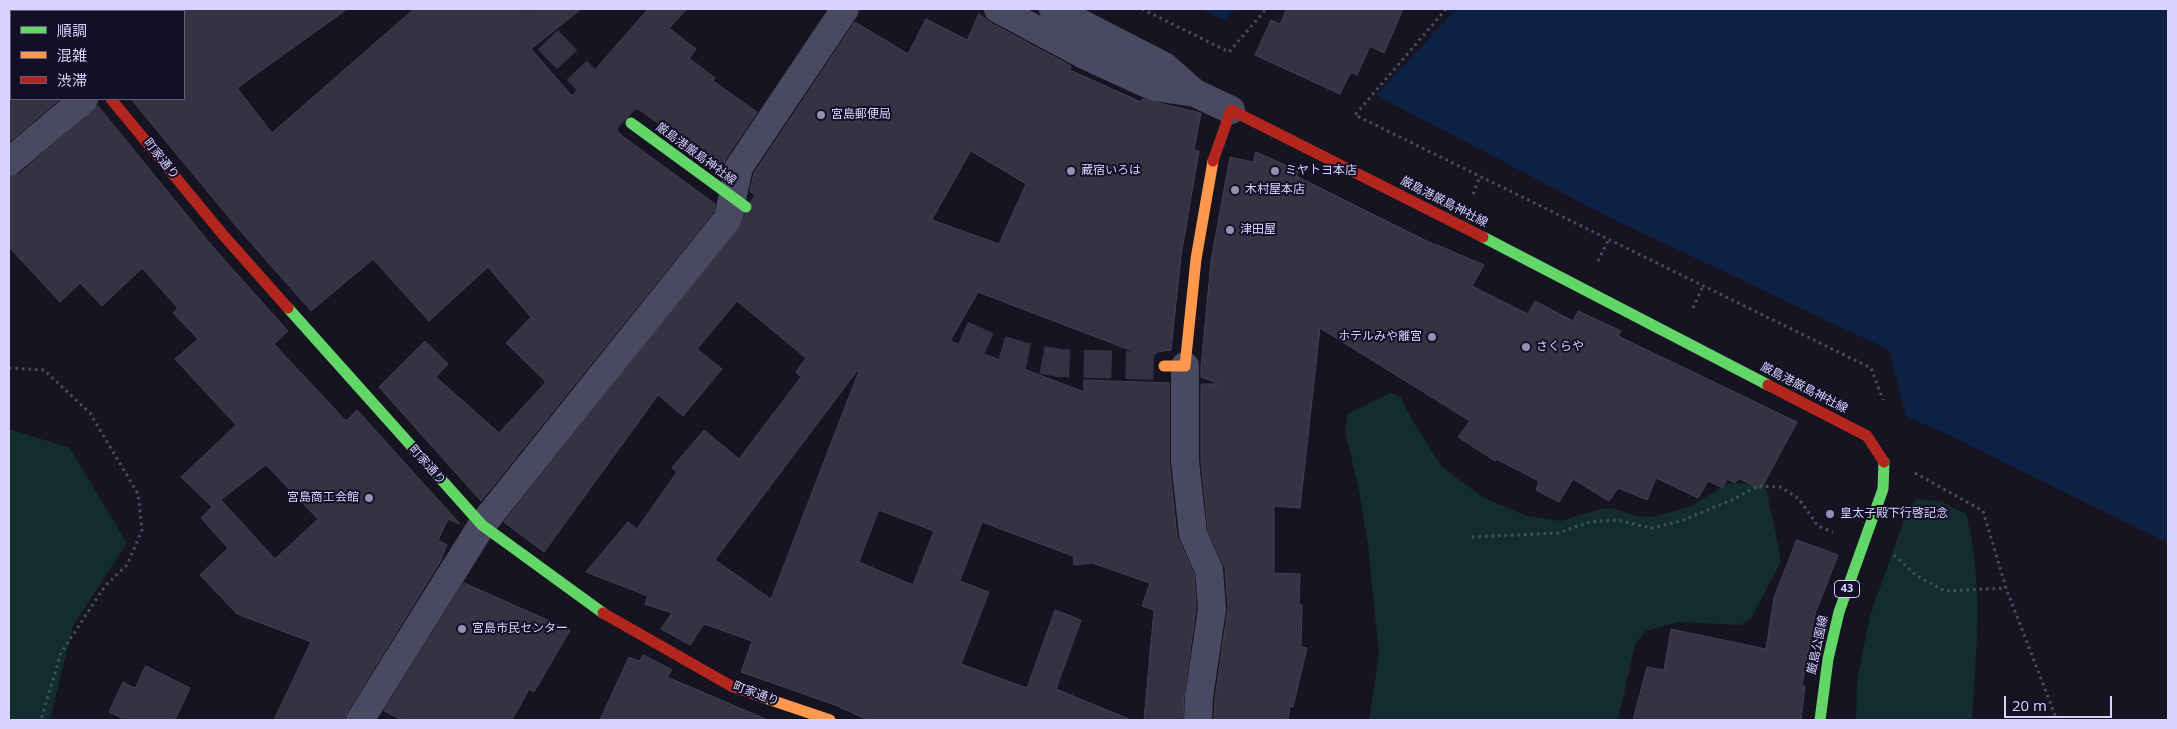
<!DOCTYPE html>
<html>
<head>
<meta charset="utf-8">
<style>
	body { margin:0 }
	#map { position:relative; width:2177px; height:729px; overflow:hidden; background:#161421; font-family:"Open Sans","Noto Sans JP",sans-serif }
	canvas { display:block }
	.frame { position:absolute; inset:0; border:10px solid #d9d4ff; pointer-events:none }
	.legend { position:absolute; left:10px; top:10px; width:175px; height:90px; box-sizing:border-box; background:#130f26; border:1px solid #625e7d; margin:0; padding:6px 9px; list-style:none; font-size:15px; color:#d9d4ff }
	.legend li { display:flex; align-items:center; gap:10px; height:25px }
	.legend b { width:25px; border:1px solid #625e7d }
	.scale { position:absolute; left:2004px; top:696px; width:108px; height:22px; box-sizing:border-box; border:2px solid #d9d4ff; border-top:0; padding-left:6px; font-size:15px; line-height:18px; white-space:nowrap; color:#d9d4ff; -webkit-text-stroke:4px #130f26; paint-order:stroke }
</style>
</head>
<body>
<div id="map">
<canvas width="2177" height="729"></canvas>
<div class="frame"></div>
<ul class="legend">
<li><b style="height:6px;background:#63d668"></b>順調</li>
<li><b style="height:6px;background:#ff974d"></b>混雑</li>
<li><b style="height:6px;background:#b3261e"></b>渋滞</li>
</ul>
<div class="scale">20 m</div>
</div>
<script>
const context = document.querySelector('canvas').getContext('2d');
context.lineJoin = 'round';
function fillPath(path, color) { context.fillStyle = color; context.fill(path, 'evenodd'); }
function strokePath(path, color, width, dash) { context.strokeStyle = color; context.lineWidth = width; context.lineCap = dash ? 'butt' : 'round'; context.setLineDash(dash || []); context.stroke(path); }
function label(font, color, halo, rows, align = 'center') {
  context.font = font + ' "Open Sans","Noto Sans JP",sans-serif'; context.lineWidth = 4; context.setLineDash([]); context.textBaseline = 'middle'; context.strokeStyle = halo; context.fillStyle = color; for (const [text, x, y, turn = 0] of rows) {
    context.save(); context.translate(x, y); context.rotate((+turn || 0) * Math.PI / 180); context.textAlign = isNaN(turn) ? turn : align; if (halo) context.strokeText(text, 0, 0); context.fillText(text, 0, 0); context.restore();
  }
}
fillPath(new Path2D(`
	M1390 393 1400 396 1414 423 1442 467 1482 497 1527 516 1561 521 1600 509 1612 508 1637 516 1653 517 1689 507 1728 484 1757 483 1765 485 1779 549 1780 563 1751 619 1740 625 1679 622 1646 631 1635 644 1618 720H1369L1379 654 1368 544 1359 491 1345 430 1348 414Z
	M9 429 70 448 127 543 73 626 50 720H9Z
	M1917 499 1943 502 1966 514C1984 581 1976 651 1972 720H1856L1857 681 1870 616 1908 508Z`), '#132c2d');
fillPath(new Path2D(`
	M1200 9H1234L1224 20Z
	M1456 9H2168V543L1945 433 1906 416 1889 350 1609 217 1376 95Z`), '#0d2144');
const building = new Path2D(`
	M184 9H347L237 88 272 133 414 9H581L531 49 572 96 648 9H687L669 28 696 49 689 58 715 78 713 81 757 112 726 158 722 170 640 110 633 108 625 109 618 114 615 122 617 130 621 135 715 204 714 211 481 501 379 387 425 341 448 364 436 377 499 433 546 382 506 343 531 317 488 267 429 321 373 259 311 311 236 226 131 99H184Z
	M1287 9H1403L1384 53 1370 46 1357 75 1351 72 1340 94 1255 55 1271 20 1280 24Z
	M979 14 991 23 1071 66 1070 70 1141 102 1142 99 1201 113 1194 150 1199 151 1181 256 1171 350 1157 352 1151 358 978 292 950 341 1084 392V380L1169 383V461L1177 536 1194 574 1196 608 1184 695 1183 720H1144L1154 610 1142 606 1150 583 1092 563 1074 565 1073 556 982 522 962 575H958L961 576 960 581 989 592 961 664 1027 688 1055 610 1081 620 1056 689 1129 719V720H868L835 705 741 672 752 641 704 624 690 645 661 629 672 613 645 604 648 596 586 572 628 522 637 529 677 472 672 468 704 430 739 459 801 377 796 372 806 358 737 301 697 349 722 369 683 416 658 395 544 552 504 522 743 222 752 221 759 216 761 209 760 201 750 191 754 173 855 22 908 54 926 19 967 40ZM971 151 1026 184 999 244 932 220ZM858 370 859 371 771 599 715 560ZM879 510 934 531 913 585 859 562Z
	M9 99H60L9 142Z
	M98 106 212 246 288 331 274 344 346 421 357 410 460 524 448 519 438 540 447 545 440 562 347 712 344 720H274L311 642 237 614 200 575 228 548 201 518 212 507 181 477 236 425 175 359 198 339 173 313 178 308 142 268 102 306 80 283 60 302 9 247V177L19 174ZM266 465 318 519 275 559 221 500Z
	M1256 152 1299 171 1296 176 1435 245V244L1484 265 1472 286 1528 314 1535 301 1573 321 1578 311 1621 331 1618 336 1797 422 1761 489 1738 478 1735 483 1727 479 1723 488 1708 481 1698 498 1656 478 1647 500 1618 488 1609 501 1573 479 1559 502 1536 490 1539 481 1496 459 1495 461 1458 437 1470 421 1320 328 1300 508 1274 506V573L1300 574 1299 605H1302L1301 647 1307 648 1293 707 1290 706 1288 720H1214L1215 698 1228 608 1225 568 1208 530 1201 460V384H1220L1201 377V367L1211 261 1230 157 1253 162Z
	M1797 540 1838 555 1815 614 1802 686H1805L1801 720H1633L1647 667 1664 670 1671 629 1766 649 1774 598Z
	M464 583 570 630 534 692 529 689 512 720H402L384 711Z
	M644 655 672 670 667 677 768 720H600L629 657 639 661Z
	M146 666 190 688 175 720H126L109 712 123 682 135 688Z`);
fillPath(building, '#343243');
strokePath(building, '#433f54', 1);
strokePath(new Path2D(`
	M519 9 588 82 631 123
	M746 207 821 262 858 284 894 304 988 346 1023 356 1059 363 1164 366`), '#333142', 28, [28, 14]);
strokePath(new Path2D(`
	M1142 9 1229 52 1266 9
	M1446 9 1355 115 1871 368 1883 400
	M1473 194 1480 176
	M1598 261 1609 239
	M1693 308 1703 286
	M9 368 44 370 90 413 138 494 142 530 127 565 105 586 61 653 41 720
	M1915 473 1983 511 2006 588 2057 720
	M1472 537 1558 533 1590 522 1617 520 1652 528 1681 521 1734 499 1758 486 1781 487 1799 499 1818 526 1833 532
	M1894 555 1917 576 1945 591 2006 588`), '#44505f', 3, [2.5, 4]);
strokePath(new Path2D(`
	M44 9 45 11
	M998 9 1084 55 1154 87 1195 93
	M1053 9 1164 66 1195 93 1231 110
	M9 162 84 99
	M1185 366V461L1193 534 1209 570 1212 609 1199 697 1198 720
	M360 720 482 525 728 218 739 167 845 9`), '#4a4962', 28);
strokePath(new Path2D(`
	M631 123 746 207
	M1483 237 1768 385
	M288 308 482 525 603 613
	M1820 720 1828 659 1839 612 1883 489 1884 462`), '#63d668', 11);
strokePath(new Path2D(`
	M1164 366H1185L1196 259 1213 161
	M762 697 830 720`), '#ff974d', 11);
strokePath(new Path2D(`
	M111 99 224 236 288 308
	M1213 161 1231 110 1483 237
	M1768 385 1867 436 1884 462
	M603 613 731 686 762 697`), '#b3261e', 11);
for (const [x, y, r, color] of [
	[821,115,5,"#9591b1"],
	[1071,171,5,"#9591b1"],
	[1275,171,5,"#9591b1"],
	[1235,190,5,"#9591b1"],
	[1230,230,5,"#9591b1"],
	[1432,337,5,"#9591b1"],
	[1526,347,5,"#9591b1"],
	[369,498,5,"#9591b1"],
	[1830,514,5,"#9591b1"],
	[462,629,5,"#9591b1"]
]) { const dot = new Path2D(); dot.arc(x, y, r, 0, 2 * Math.PI); context.fillStyle = color; context.fill(dot); strokePath(dot, '#130f26', 2); }
for (const [x, y, w] of [
	[1847,589,25]
]) { const box = new Path2D(); box.roundRect(x - w / 2, y - 8.5, w, 17, 4); context.fillStyle = '#130f26'; context.fill(box); strokePath(box, '#d9d4ff', 1); }
label('bold 11px', '#d9d4ff', null, [
	["43",1847,589]
]);
label('12px', '#d9d4ff', '#130f26', [
	["宮島郵便局",831,115],
	["蔵宿いろは",1081,171],
	["ミヤトヨ本店",1285,171],
	["木村屋本店",1245,190],
	["津田屋",1240,230],
	["ホテルみや離宮",1422,337,"right"],
	["さくらや",1536,347],
	["宮島商工会館",359,498,"right"],
	["皇太子殿下行啓記念",1840,514],
	["宮島市民センター",472,629]
], 'left');
label('12px', '#d9d4ff', '#130f26', [
	["厳島港厳島神社線",696,154,36],
	["町家通り",161,159,51],
	["厳島港厳島神社線",1444,202,27],
	["厳島港厳島神社線",1804,388,27],
	["町家通り",427,465,48],
	["厳島公園線",1818,645,-78],
	["町家通り",756,694,20]
]);
</script>
</body>
</html>
